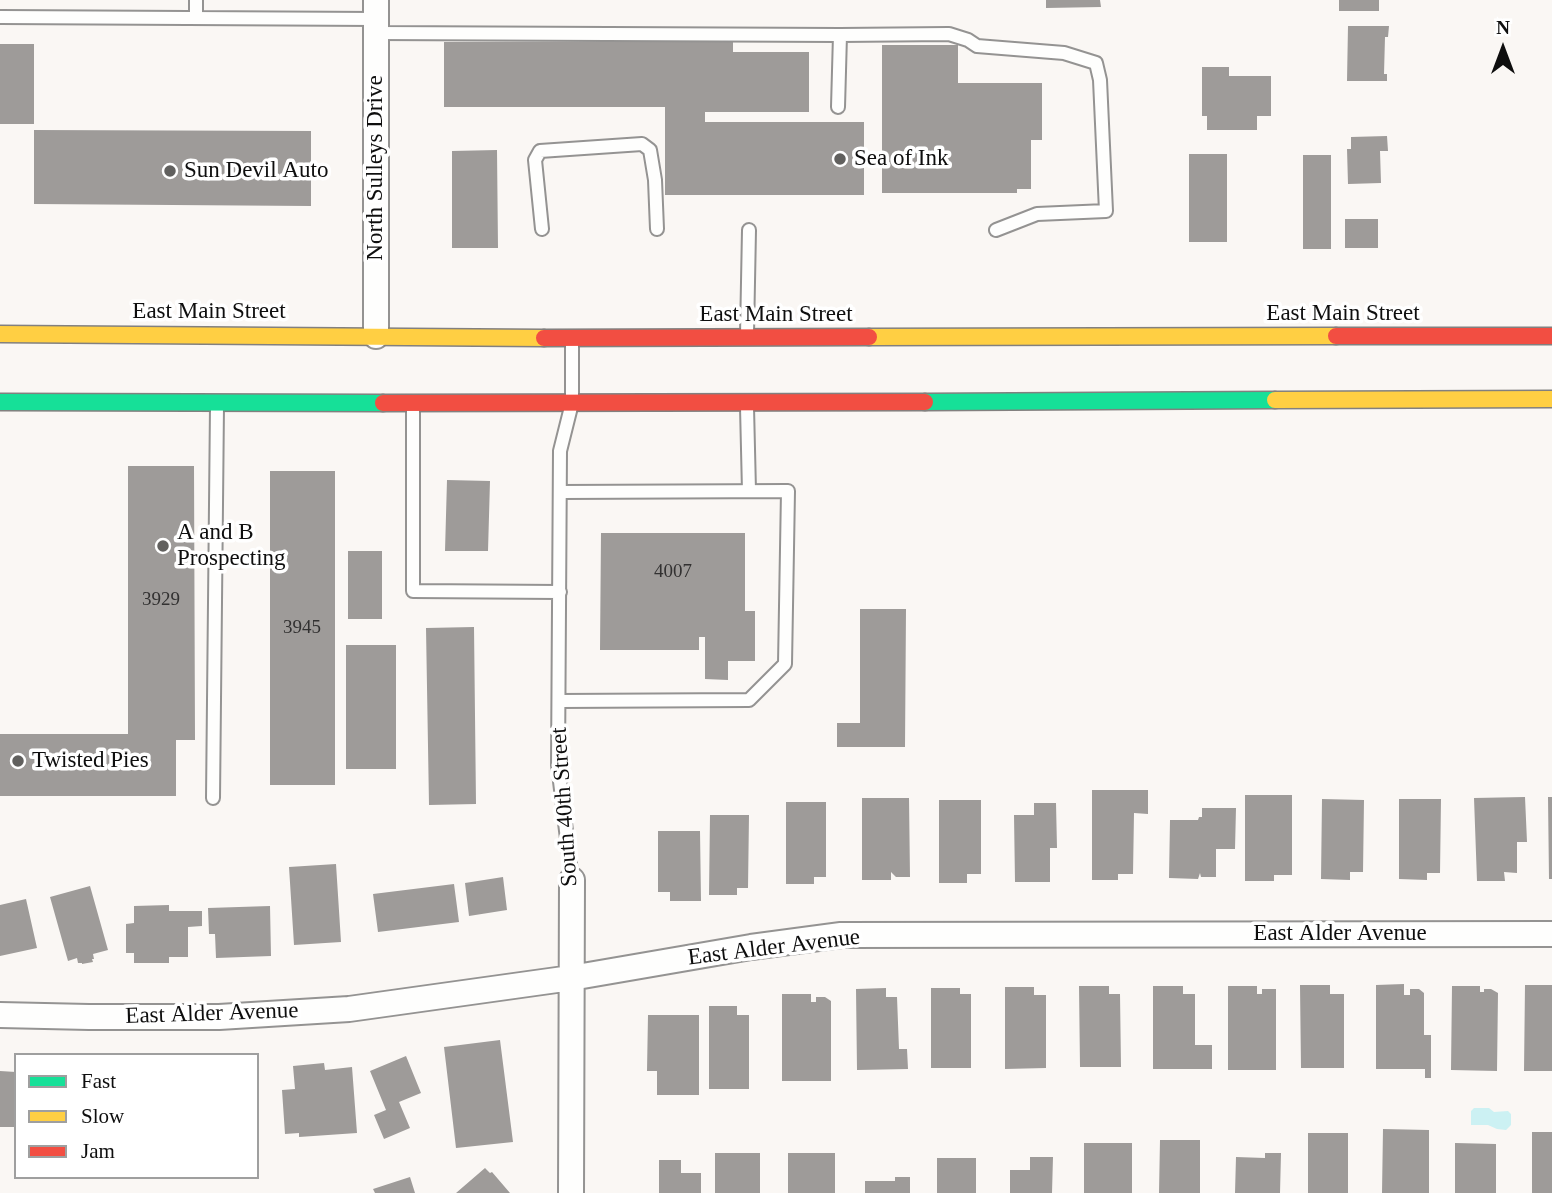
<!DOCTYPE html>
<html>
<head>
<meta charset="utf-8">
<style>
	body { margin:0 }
	#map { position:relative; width:1552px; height:1193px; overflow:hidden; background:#faf7f4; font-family:Georgia,serif }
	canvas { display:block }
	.legend { position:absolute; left:14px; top:1053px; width:245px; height:126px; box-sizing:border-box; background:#fff; border:2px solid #9f9f9f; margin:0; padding:9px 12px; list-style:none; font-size:21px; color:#0e0e0e }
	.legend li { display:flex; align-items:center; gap:14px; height:35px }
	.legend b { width:35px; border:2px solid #9f9f9f }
	.north { position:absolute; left:1468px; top:14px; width:70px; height:70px; -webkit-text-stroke:5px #fff; paint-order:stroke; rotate:0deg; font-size:19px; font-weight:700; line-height:28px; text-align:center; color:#0e0e0e }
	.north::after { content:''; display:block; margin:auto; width:24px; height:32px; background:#0e0e0e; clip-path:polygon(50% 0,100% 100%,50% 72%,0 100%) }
</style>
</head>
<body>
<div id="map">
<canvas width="1552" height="1193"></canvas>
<ul class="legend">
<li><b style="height:9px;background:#16e098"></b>Fast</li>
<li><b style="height:9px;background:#ffcf43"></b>Slow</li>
<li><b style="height:9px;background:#f24e42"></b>Jam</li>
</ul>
<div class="north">N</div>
</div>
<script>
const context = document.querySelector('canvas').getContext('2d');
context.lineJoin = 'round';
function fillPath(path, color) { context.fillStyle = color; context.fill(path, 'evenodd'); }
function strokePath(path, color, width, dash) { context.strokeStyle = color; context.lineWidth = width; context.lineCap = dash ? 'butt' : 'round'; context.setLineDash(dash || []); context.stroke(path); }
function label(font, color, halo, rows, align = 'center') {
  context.font = font + ' Georgia,serif'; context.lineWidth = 7; context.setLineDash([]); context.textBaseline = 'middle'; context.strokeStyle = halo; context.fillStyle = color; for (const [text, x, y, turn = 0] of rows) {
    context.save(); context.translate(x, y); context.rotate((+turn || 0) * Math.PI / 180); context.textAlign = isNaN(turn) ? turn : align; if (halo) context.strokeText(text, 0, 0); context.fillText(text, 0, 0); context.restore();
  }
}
fillPath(new Path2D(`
	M1474 1108H1489L1494 1112 1508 1111 1511 1114V1125L1506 1130 1497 1129 1488 1125H1471V1111Z`), '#ccf1f3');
fillPath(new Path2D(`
	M1046 0H1100L1101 7 1046 8Z
	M1339 0H1379V11H1339Z
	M1348 26H1389L1388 37H1385L1384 74H1387V81H1347Z
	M733 41V52H809V112H705V122H864V195H665V107H444V42Z
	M0 44H34V124H0Z
	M882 45H958V83H1042V140H1031V189H1017V193H882Z
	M1202 67H1229V76H1271V116H1257V130H1207V116H1202Z
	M34 130 311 131V206L34 204Z
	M1387 136 1388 151H1380L1381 183 1348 184 1347 149H1351V137Z
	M497 150 498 248H452V151Z
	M1189 154H1227V242H1189Z
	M1303 155H1331V249H1303Z
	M1345 219H1378V248H1345Z
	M128 466H194L195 740H176V796H0V734H128Z
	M270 471H335V785H270Z
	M447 480 490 481 488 551H445Z
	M601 533H745V611H755V661H728V680L705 679V637H699V650H600Z
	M348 551H382V619H348Z
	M860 609H906L905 747H837V723H860Z
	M474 627 476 804 429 805 426 628Z
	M346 645H396V769H346Z
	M1092 790H1148V814L1134 813 1133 874H1118V880H1092Z
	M1245 795H1292V875H1274V881H1245Z
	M1525 797 1527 842H1517V873L1504 872 1505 881H1477L1474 798Z
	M1548 797H1552V879H1549Z
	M862 798H909L910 877H896L891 872V880H862Z
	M1322 799 1364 800 1363 872H1350V880L1321 879Z
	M1399 799H1441L1440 873H1427V880L1399 879Z
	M939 800H981V874H967V883H939Z
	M786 802H826V877H814V884H786Z
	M1034 803H1056L1057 848H1050V882H1015L1014 815H1034Z
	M1202 808H1236L1235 849H1216V877H1201L1200 873 1198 879 1169 878 1170 820H1198L1199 817H1202Z
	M710 815H749L748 888H737V895H709Z
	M658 831H700L701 901H670V892H658Z
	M336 864 341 942 294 945 289 867Z
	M503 877 507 910 469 916 465 883Z
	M454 884 459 922 378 932 373 894Z
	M90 886 108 950 93 954 94 959H92L93 962 82 964V963H78L77 958 68 961 50 897Z
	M26 899 37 948 0 956V905Z
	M169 905V911H202V926L188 927V957H169V963H134V953H126V924L134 923V906Z
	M270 906 271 956 216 958 215 934H209L208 908Z
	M1404 984V995H1410V989H1419L1424 993V1035H1431V1078H1425V1069H1376V985Z
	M1300 985H1330V994H1344V1068H1301Z
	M1525 985H1552V1071H1524Z
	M1079 986H1109V994H1120L1121 1067H1080Z
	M1153 986H1183V994H1195V1045H1212V1069H1153Z
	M1228 986H1257V994H1262V989H1276V1070H1228Z
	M1452 986H1480V992H1484V989H1491L1498 993 1497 1071 1451 1070Z
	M1005 987H1034V995H1046V1068L1005 1069Z
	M886 988V997H897L899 1049H907L908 1069 857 1070 856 989Z
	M931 988H960V994H971V1068H931Z
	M782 994H811V1002H816V997H825L831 1001V1081H782Z
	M709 1006H737V1015H749V1089H709Z
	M648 1015H699V1095H657V1071H647Z
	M500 1040 513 1142 456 1148 444 1047Z
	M406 1056 421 1093 399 1102 410 1128 384 1139 374 1115 386 1110 370 1071Z
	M324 1063 325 1070 352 1067 357 1133 299 1137V1133L285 1134 282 1090 295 1089 293 1066Z
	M0 1071 16 1072V1127H0Z
	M1383 1129 1429 1130V1193H1382Z
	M1532 1132H1552V1193H1532Z
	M1308 1133H1348V1193H1308Z
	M1160 1140H1200V1193H1159Z
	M1084 1143H1132V1193H1084Z
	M1455 1143 1496 1144V1193H1455Z
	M715 1153H760V1193H715Z
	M788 1153H835V1193H788Z
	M1265 1153H1281L1280 1193H1235L1236 1157 1265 1158Z
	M1030 1157H1053L1052 1193H1010V1170H1030Z
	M937 1158H976V1193H937Z
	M659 1160H681V1173H701V1193H659Z
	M485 1168 490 1173 492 1172 510 1193H456Z
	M410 1177 415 1193H375L373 1189Z
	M895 1177H910V1193H865V1181H895Z`), '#9e9b99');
const lane = new Path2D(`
	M0 17 376 19
	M196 18V0
	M376 33 840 35 838 107
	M840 35 949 34 968 40 977 46 1064 53 1096 63 1100 80 1106 211 1037 214 996 230
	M542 229 535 160 540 151 642 144 650 150 655 180 657 229
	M747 334 749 230
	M413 406V591L560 592
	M747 407 749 491
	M559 701 749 700 785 664 788 491 560 492
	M213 798 217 406
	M572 880 558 765 560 451 572 403V341`);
const street = new Path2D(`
	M376 336V0
	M0 1015 89 1017H219L349 1009 571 978 751 947 841 935 1552 934
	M571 1193 572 880`);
const fast = new Path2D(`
	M0 402 383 403
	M925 402 1275 400`);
const slow = new Path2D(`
	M0 334 544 338
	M869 337 1336 336
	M1275 400 1552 399`);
const jam = new Path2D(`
	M1336 336H1552
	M544 338 869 337
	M383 403 925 402`);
strokePath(lane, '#949392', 16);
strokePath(street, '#949392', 28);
strokePath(fast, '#82807f', 19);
strokePath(slow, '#82807f', 19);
strokePath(jam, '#82807f', 19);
strokePath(lane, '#fefefd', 12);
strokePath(street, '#fefefd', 24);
strokePath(fast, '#16e098', 16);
strokePath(slow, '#ffcf43', 16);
strokePath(jam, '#f24e42', 16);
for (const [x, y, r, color] of [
	[840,159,7,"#61605e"],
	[170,171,7,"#61605e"],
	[163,546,7,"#61605e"],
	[18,761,7,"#61605e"]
]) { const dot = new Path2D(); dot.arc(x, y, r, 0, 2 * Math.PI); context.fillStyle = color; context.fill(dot); strokePath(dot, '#fff', 2.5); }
label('19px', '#323131', null, [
	["4007",673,572],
	["3929",161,600],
	["3945",302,628]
]);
label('23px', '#0e0e0e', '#fff', [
	["Sea of Ink",854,159],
	["Sun Devil Auto",184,171],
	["A and B",177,533],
	["Prospecting",177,559],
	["Twisted Pies",32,761]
], 'left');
label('23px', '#0e0e0e', '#fff', [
	["North Sulleys Drive",376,168,-90],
	["East Main Street",209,312],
	["East Main Street",1343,314],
	["East Main Street",776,315],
	["South 40th Street",565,807,-94],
	["East Alder Avenue",1340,934],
	["East Alder Avenue",774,948,-7],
	["East Alder Avenue",212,1014,-2]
]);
</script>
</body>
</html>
